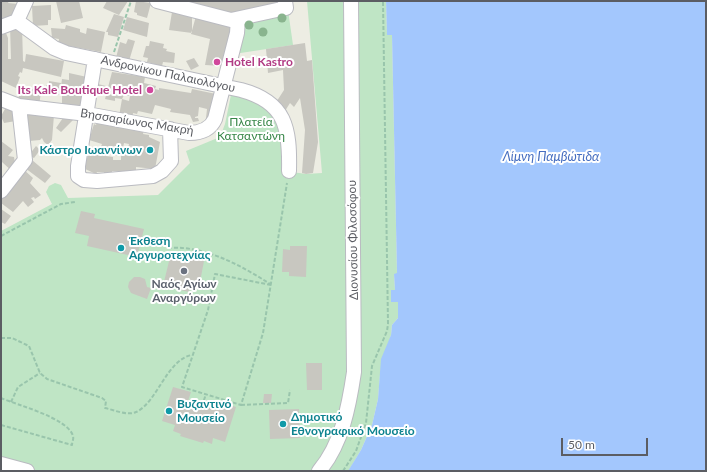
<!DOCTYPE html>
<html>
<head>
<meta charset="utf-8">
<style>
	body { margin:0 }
	#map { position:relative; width:707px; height:472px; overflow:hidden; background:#edede3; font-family:Lato,sans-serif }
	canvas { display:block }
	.frame { position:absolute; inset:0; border:2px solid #5b5d63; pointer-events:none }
	.scale { position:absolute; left:561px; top:438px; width:87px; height:18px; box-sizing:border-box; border:2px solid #5b5d63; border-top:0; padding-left:5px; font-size:12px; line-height:14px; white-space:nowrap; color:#5b5d63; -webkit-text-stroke:3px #fff; paint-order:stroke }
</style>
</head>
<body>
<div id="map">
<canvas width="707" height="472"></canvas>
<div class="frame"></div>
<div class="scale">50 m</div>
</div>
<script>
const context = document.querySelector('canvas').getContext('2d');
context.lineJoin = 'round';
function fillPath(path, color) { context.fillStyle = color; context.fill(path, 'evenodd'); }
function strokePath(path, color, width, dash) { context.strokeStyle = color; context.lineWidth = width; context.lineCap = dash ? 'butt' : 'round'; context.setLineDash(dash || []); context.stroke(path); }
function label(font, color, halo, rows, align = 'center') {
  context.font = font + ' Lato,sans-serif'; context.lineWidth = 4; context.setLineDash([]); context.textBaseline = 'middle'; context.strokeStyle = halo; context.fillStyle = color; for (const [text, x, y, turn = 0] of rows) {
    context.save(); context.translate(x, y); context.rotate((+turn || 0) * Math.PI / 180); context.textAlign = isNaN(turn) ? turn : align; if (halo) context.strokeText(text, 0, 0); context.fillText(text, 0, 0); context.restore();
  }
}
fillPath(new Path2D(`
	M307 1H386L387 34 392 35 397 274H394L395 290H391V301H398V318L392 325 391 335 380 375 378 399 372 425 361 450 349 470 1 471V231L52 204 46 192 49 186 55 183 61 185 68 198 158 195 190 163 186 151 220 137 225 124 231 95C248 98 276 108 280 128 283 141 283 157 285 171L306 174 322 173Z
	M288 10 293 45 234 54 241 22Z`), '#bfe5c5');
fillPath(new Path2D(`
	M386 1H706V471H348L361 450 372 425 378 399 381 359 391 335 392 325 398 318V302H391V290H395L394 274 397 273 392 35H387Z`), '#a3c7fd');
fillPath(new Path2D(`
	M1 1H9L8 3 19 4 15 14 1 22Z
	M56 1H79L83 18 61 23Z
	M107 1H128L119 15 103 8Z
	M136 1 151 3 147 18 137 15V13L134 12Z
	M188 1H285L229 14V12L218 16 205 7Z
	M51 5V20H48V25L33 26 32 6Z
	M172 12 192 16V33L169 30Z
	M114 14 124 17 118 37 108 35V32H106Z
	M196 16 232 25 223 66 205 65 210 39 191 34Z
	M127 17 149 23 147 37 123 30Z
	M66 25 80 29V32L86 34 87 28 105 32 101 52 58 44 59 39 52 38 51 28 65 29Z
	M10 26H22L23 61 25 62 26 54 64 61 61 77 23 68 22 73 20 72 18 76 20 77 16 88 1 81V29L4 28 8 38V59H11Z
	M128 39 135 41 129 61 116 58 120 42 126 44Z
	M150 41 164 44 163 48 167 49 166 51 175 53 174 63 163 62 162 66 147 62 148 58 143 57 146 46H149Z
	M305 43 307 61 312 60 318 142 313 173 306 174 302 173 305 130 300 98 294 107 290 103 285 111 275 104 284 90 283 70 268 73 266 49Z
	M194 58 199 66 191 70 186 61Z
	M112 72 145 77 144 83 156 86 155 89 159 90V88L191 93 192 89 216 94 209 119 206 118 207 109 199 107 198 116 195 117V118H198L199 121 193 122 190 115 170 112 171 109 155 105 152 114 138 111 137 114 133 113 132 119 119 116 122 99 129 101 130 96 124 95 122 99 115 98V101L105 99Z
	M69 73 87 77 85 91 63 89 62 93 86 94V106L62 105V95L46 94V85H49V81L61 83V86L62 79 69 80Z
	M98 84 106 86 104 92 97 91Z
	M23 86 41 91 39 107 17 101Z
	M13 107 16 121 4 123 1 116 5 109Z
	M27 109 54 115 52 140 48 145 44 142 42 138 40 140 29 141Z
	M65 115 75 118 61 132 56 128Z
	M97 122 112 126 144 130 143 134 149 135V137L160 142 155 169 136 167V171L118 173 119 171H112V173L104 174V172H97L96 174 83 168 90 151 98 155 102 144 89 140 94 124 96 125ZM124 143 129 144 127 153 122 152ZM108 149 114 151 113 155 121 156V160H113V157L106 156Z
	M1 141 13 150 8 156 14 157 16 169 14 173 2 162 1 163Z
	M36 146 40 150 34 158 29 155Z
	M32 160 51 176 45 183 25 168Z
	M23 169 33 178 30 183 41 195 35 199 34 197 31 198 34 202 28 207 23 201 13 212 1 203V196Z
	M1 209 11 216 5 224 1 222Z
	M81 211 95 214 94 218 144 229 137 257 87 246 89 236 75 233Z
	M290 246H307L306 277 289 276V272H282L283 249 290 250Z
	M171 253 204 261 200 282 191 280 189 292 163 286Z
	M134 277H140L145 279 147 287 151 288 147 299 131 293 128 287 129 282Z
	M306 363H322V390H307Z
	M173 387 191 392 188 401 217 410 219 401 236 407 225 442 213 438 212 444 204 441 203 443 180 436 181 434 173 431 175 425 162 421Z
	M264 394H272L271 403H263Z
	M299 409 300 438 270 439 269 410Z`), '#c8c7c0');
const minor = new Path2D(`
	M157 1 231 20 286 8 285 1
	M17 21 26 1
	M1 27 17 21 54 48 66 53 241 90C286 102 290 128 289 171
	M95 59 78 166V176L84 180 97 181 153 176 162 171 171 161 170 129
	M1 99 19 106 87 114 189 133C200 133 210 130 215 119L237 33 238 19
	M1 191 25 160 19 106
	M1 464 27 471
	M319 471C342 444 349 406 354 372L351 1`);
strokePath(minor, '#babbc1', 16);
strokePath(new Path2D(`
	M114 52 131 1
	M1 236 61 204 75 202
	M168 248C203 245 241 265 270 284
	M271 285 215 274 208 310 182 387 241 405 263 333 287 183
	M1 338H12L29 346 40 373 47 379 102 398 106 401 105 408C114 410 127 416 136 412 157 403 167 359 192 355
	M1 398C17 405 68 418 73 436 74 439 72 442 72 445L1 425
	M11 402 18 387 40 373
	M241 405 288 403 290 390
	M202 406 206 394
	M343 471 356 451 366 423 372 366 387 331 388 324 383 1`), '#99c5ac', 2, [4, 2]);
strokePath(minor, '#fff', 14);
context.fillStyle = '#89b48e';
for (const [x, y] of [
	[282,18],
	[249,25],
	[263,32]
]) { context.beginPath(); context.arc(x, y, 4.5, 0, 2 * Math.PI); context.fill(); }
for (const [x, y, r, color] of [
	[217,62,4,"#d1479c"],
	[150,90,4,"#d1479c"],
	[150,150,4,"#0f9aa8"],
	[121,248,4,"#0f9aa8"],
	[184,271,4,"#6b7280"],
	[169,411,4,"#0f9aa8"],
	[283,424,4,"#0f9aa8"]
]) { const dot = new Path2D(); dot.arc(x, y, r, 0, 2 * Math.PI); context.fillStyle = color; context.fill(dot); strokePath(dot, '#fff', 1.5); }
label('bold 12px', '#b23c85', '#fff', [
	["Hotel Kastro",225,62],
	["Its Kale Boutique Hotel",142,90,"right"]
], 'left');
label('12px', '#5b5d63', '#fff', [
	["Ανδρονίκου Παλαιολόγου",168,74,12],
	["Βησσαρίωνος Μακρή",137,122,9],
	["Διονυσίου Φιλοσόφου",353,240,-91]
]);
label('12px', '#378648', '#fff', [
	["Πλατεία",251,122],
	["Κατσαντώνη",251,136]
]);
label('bold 12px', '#0d838f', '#fff', [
	["Κάστρο Ιωαννίνων",142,150,"right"],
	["Έκθεση",129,241],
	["Αργυροτεχνίας",129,255],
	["Βυζαντινό",177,404],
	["Μουσείο",177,418],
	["Δημοτικό",291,417],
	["Εθνογραφικό Μουσείο",291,431]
], 'left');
label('bold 12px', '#5b616d', '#fff', [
	["Ναός Αγίων",184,284],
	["Αναργύρων",184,298]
]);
label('italic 13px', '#466ec0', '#fff', [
	["Λίμνη Παμβώτιδα",551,157]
]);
</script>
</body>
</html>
